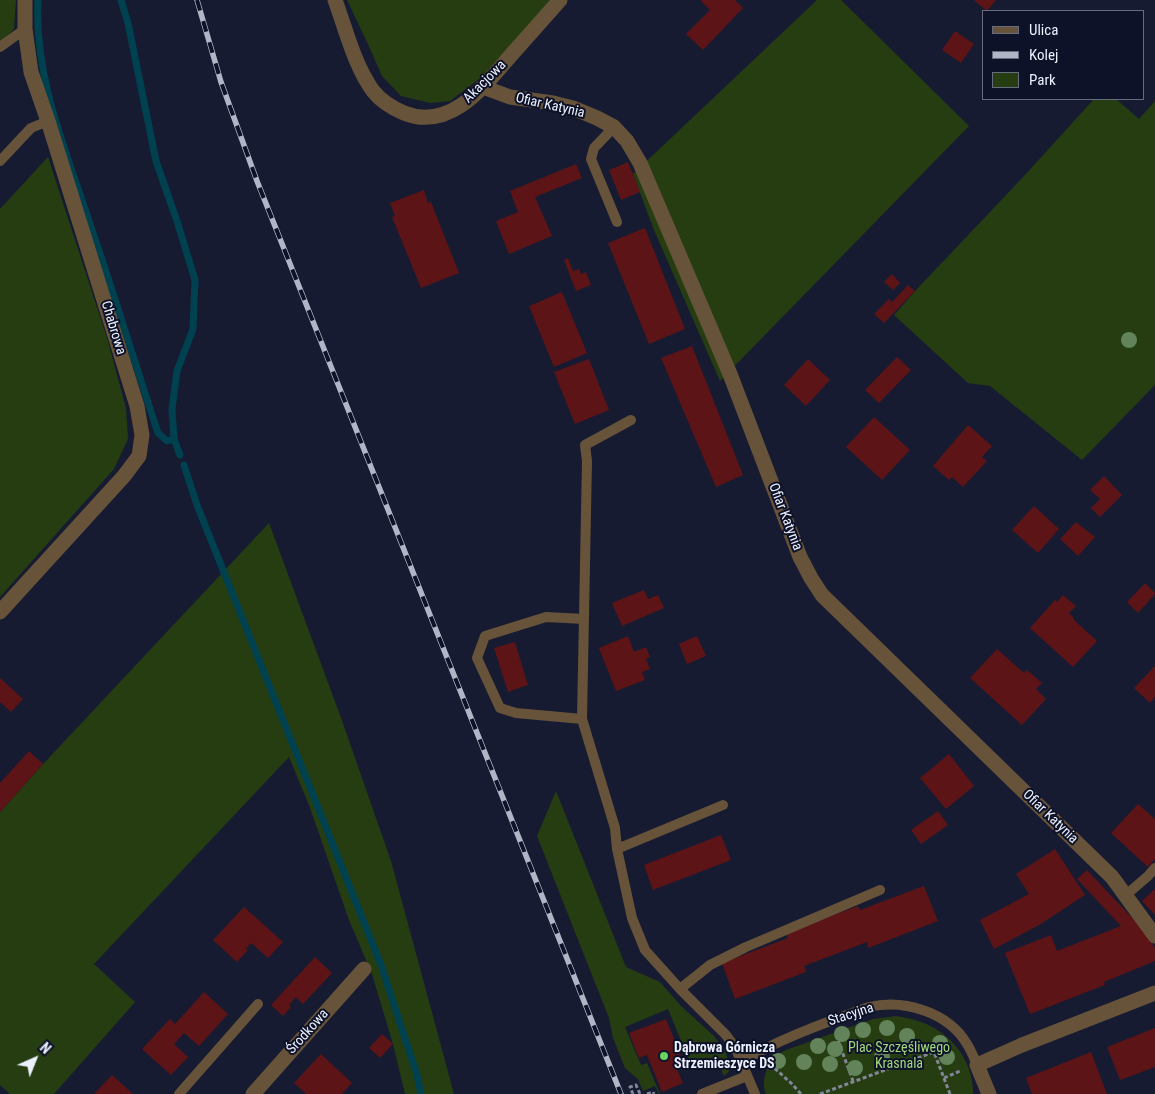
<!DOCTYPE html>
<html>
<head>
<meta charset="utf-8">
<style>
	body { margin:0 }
	#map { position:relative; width:1155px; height:1094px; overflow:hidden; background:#161b32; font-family:"Roboto Condensed",sans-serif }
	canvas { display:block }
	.legend { position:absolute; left:982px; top:10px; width:162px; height:90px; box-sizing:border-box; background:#0d1228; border:1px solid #666b7d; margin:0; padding:6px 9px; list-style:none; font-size:15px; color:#ecf0fd }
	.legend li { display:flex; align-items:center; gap:10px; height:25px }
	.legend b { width:25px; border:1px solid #666b7d }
	.north { position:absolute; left:10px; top:1034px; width:50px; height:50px; -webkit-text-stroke:4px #0d1228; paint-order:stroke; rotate:44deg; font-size:14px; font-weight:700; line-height:20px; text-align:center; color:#ecf0fd }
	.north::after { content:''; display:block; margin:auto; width:18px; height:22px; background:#ecf0fd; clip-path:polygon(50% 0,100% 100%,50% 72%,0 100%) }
</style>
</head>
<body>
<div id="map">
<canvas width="1155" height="1094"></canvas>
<ul class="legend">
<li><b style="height:6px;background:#675339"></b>Ulica</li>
<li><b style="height:6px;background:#b1b5c5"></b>Kolej</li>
<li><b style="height:14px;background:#263d12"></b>Park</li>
</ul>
<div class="north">N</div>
</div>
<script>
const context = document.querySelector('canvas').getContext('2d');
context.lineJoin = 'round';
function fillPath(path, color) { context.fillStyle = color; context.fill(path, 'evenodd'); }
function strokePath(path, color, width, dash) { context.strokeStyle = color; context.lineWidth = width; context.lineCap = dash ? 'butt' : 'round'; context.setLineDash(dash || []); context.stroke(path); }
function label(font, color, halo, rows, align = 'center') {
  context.font = font + ' "Roboto Condensed",sans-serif'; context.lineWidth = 4; context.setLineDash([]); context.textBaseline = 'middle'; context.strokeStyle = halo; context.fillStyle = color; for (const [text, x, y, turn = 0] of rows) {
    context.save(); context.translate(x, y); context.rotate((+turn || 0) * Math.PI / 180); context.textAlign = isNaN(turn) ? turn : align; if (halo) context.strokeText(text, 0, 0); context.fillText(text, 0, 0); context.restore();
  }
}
fillPath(new Path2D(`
	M0 0H16L14 29 0 43Z
	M347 0H551L482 77 450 101 430 103 401 96 382 76 367 42Z
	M817 0H841L969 126 720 381 654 230 633 174Z
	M1094 99H1116L1139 119 1155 101V385L1082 460 990 386 968 383 894 315 917 289 1025 175Z
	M48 157 107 338 126 408 128 439 114 469 0 597V209Z
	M269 523 340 715 391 861 454 1094H405L393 1044 372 974 349 920 309 805 289 757 94 964 135 1002 54 1094H10L0 1085V812L45 762Z
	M556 791 626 967 660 982 681 1006 714 1036 724 1049 730 1064 729 1071 724 1076 717 1060 693 1070 668 1009 625 1027 641 1065 647 1063 660 1094H659L655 1086 643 1091 638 1079 625 1068 613 1038 609 1018 537 836Z
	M896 1016C902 1017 909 1018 915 1020 948 1029 974 1059 973 1094H766C761 1082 766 1066 775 1057 778 1054 782 1052 786 1050L873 1019Z`), '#263d12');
strokePath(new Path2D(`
	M38 0C34 78 66 151 90 224 114 293 135 364 158 433L167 441 174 439
	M121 0 128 23 156 161 177 221 195 280 193 329 177 371 172 409 174 439 180 455
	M184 465 197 505 381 965 417 1075 421 1094`), '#00414f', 7);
fillPath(new Path2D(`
	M702 0H735L743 8 703 50 686 34 710 10 701 1Z
	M974 0H996L987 11Z
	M955 31 974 44 961 63 942 50Z
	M628 162 640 192 621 200 609 170Z
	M576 164 582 178 535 197 552 236 509 254 496 221 518 212 510 191Z
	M424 190 428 203 431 202 459 273 421 288 392 217 395 216 390 203Z
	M645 228 685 329 649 344 608 243Z
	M568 258 573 271 579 269 581 274 586 272 591 285 576 291 564 260Z
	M892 274 900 283 893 290 884 282Z
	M908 285 915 291 884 323 874 314 889 299 892 302Z
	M562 292 587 353 554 367 529 306Z
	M692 346 743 475 716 487 661 358Z
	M897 357 911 370 879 403 865 390Z
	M589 359 609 410 575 424 554 372Z
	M808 359 830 380 806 406 784 385Z
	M874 417 910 450 882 480 846 447Z
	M968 425 992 446 982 457 987 461 963 487 952 477 949 480 933 466Z
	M1104 476 1122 495 1100 517 1091 508 1100 499 1090 490Z
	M1034 506 1059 529 1038 553 1012 530Z
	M1076 522 1095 537 1078 556 1060 539Z
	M1145 583 1155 593V594L1138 613 1127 602Z
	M644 590 648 599 658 595 664 608 622 626 612 603Z
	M1063 595 1076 606 1069 613 1074 618 1073 619 1097 641 1073 667 1030 628 1055 600 1057 602Z
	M628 636 634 652 646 647 650 657 646 659 650 669 642 672 645 680 616 691 599 648Z
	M697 636 706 656 687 664 679 644Z
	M515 642 528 685 508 692 494 648Z
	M997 649 1024 673 1027 670 1042 683 1036 689 1046 699 1022 725 970 678Z
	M1155 666V697L1150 703 1134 688Z
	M0 678 23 699 11 712 0 702Z
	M29 751 43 764 0 812V783Z
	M949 754 974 786 946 809 920 778Z
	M1138 804 1155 819V859L1148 867 1111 833Z
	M938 811 948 825 921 844 911 830Z
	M721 835 731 860 653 890 644 865Z
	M1055 849 1085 895 1039 925 994 949 980 920 1029 894 1016 874Z
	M1087 870 1135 921 1155 948V961L1104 982 1105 985 1030 1014 1005 953 1051 935 1057 951 1121 926 1077 879Z
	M924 886 938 921 868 948 867 942 804 966 806 972 735 999 722 963 788 938 786 933 858 906 860 910Z
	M1155 889V915L1142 901Z
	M244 907 283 942 268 958 251 943 246 949 248 950 237 962 213 940Z
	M315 957 332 973 303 1004 296 997 289 1005 291 1007 283 1016 271 1005Z
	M204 992 228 1014 199 1046 184 1033 174 1044 188 1057 171 1075 142 1049 170 1019 175 1024Z
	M666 1019 681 1056 673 1060 683 1083 662 1092 647 1055 639 1058 629 1033Z
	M1155 1028V1067L1120 1080 1107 1047Z
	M382 1034 393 1044 380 1058 369 1048Z
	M1091 1052 1107 1094H1032L1026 1078Z
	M321 1054 352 1083 342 1094H306L294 1083Z
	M112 1075 133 1094H94Z`), '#5d1416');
strokePath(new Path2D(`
	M836 1035 853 1081
	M770 1064 791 1083 801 1094
	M944 1078 960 1071
	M633 1094 630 1087 636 1085 640 1094
	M647 1094 653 1092 654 1094
	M820 1094 934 1052 950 1094`), '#828698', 3, [4, 2.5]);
strokePath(new Path2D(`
	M0 47 25 29
	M614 127 594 148 591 159 617 222
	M0 161 31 128 48 121
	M631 420 585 445 587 461 582 719 615 828 617 849 632 918 645 950 680 989 726 1035 736 1049 741 1061
	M582 719 516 713 500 708 477 658 485 636 546 617 584 619
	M617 849 723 805
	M1126 895 1148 876 1155 868
	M680 989 710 965 746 947 880 890
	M179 1094 258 1004
	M702 1094 747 1076
	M755 1094 741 1061C754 1055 766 1048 779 1042 801 1032 824 1023 847 1015 854 1013 862 1009 869 1007 904 999 948 1012 967 1044 971 1050 974 1058 977 1065`), '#675339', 10);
strokePath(new Path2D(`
	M335 0C346 30 354 64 373 91 381 101 392 108 404 113 451 132 485 85 512 54 528 36 544 18 560 0
	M483 87 510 97 553 103 573 108 597 118 614 127 627 141 640 163 730 374 800 557 811 578 822 595 1112 877 1155 936
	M0 612 124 476 139 456 142 435 137 406 48 121 31 72 25 29V0
	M253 1094 364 969
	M989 1094 977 1065 1022 1045 1155 993`), '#675339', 15);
const rail = new Path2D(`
	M197 0 221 82 257 181 621 1094`);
strokePath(rail, '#b1b5c5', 5.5);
strokePath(rail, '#0d1228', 4, [11]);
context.fillStyle = '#63835a';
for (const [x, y] of [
	[1129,340],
	[887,1028],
	[863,1030],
	[842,1034],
	[907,1036],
	[940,1043],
	[818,1046],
	[835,1049],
	[882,1057],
	[947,1057],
	[778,1061],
	[804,1062],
	[830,1064],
	[855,1068]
]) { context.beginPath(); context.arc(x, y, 8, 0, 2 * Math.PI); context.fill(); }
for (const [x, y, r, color] of [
	[664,1056,5,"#68d465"]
]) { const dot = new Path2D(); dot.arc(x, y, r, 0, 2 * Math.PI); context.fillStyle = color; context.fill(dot); strokePath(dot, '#0d1228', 2); }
label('14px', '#ecf0fd', '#0d1228', [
	["Akacjowa",485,82,-45],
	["Ofiar Katynia",550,106,13],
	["Chabrowa",113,328,73],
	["Ofiar Katynia",785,517,69],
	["Ofiar Katynia",1050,817,44],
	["Stacyjna",851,1015,-18],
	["Środkowa",308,1032,-48]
]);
label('bold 14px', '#ecf0fd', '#0d1228', [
	["Dąbrowa Górnicza",674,1048],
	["Strzemieszyce DS",674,1064]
], 'left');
label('14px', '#a2d87b', '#0d1228', [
	["Plac Szczęśliwego",899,1048],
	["Krasnala",899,1064]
]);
</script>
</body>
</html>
